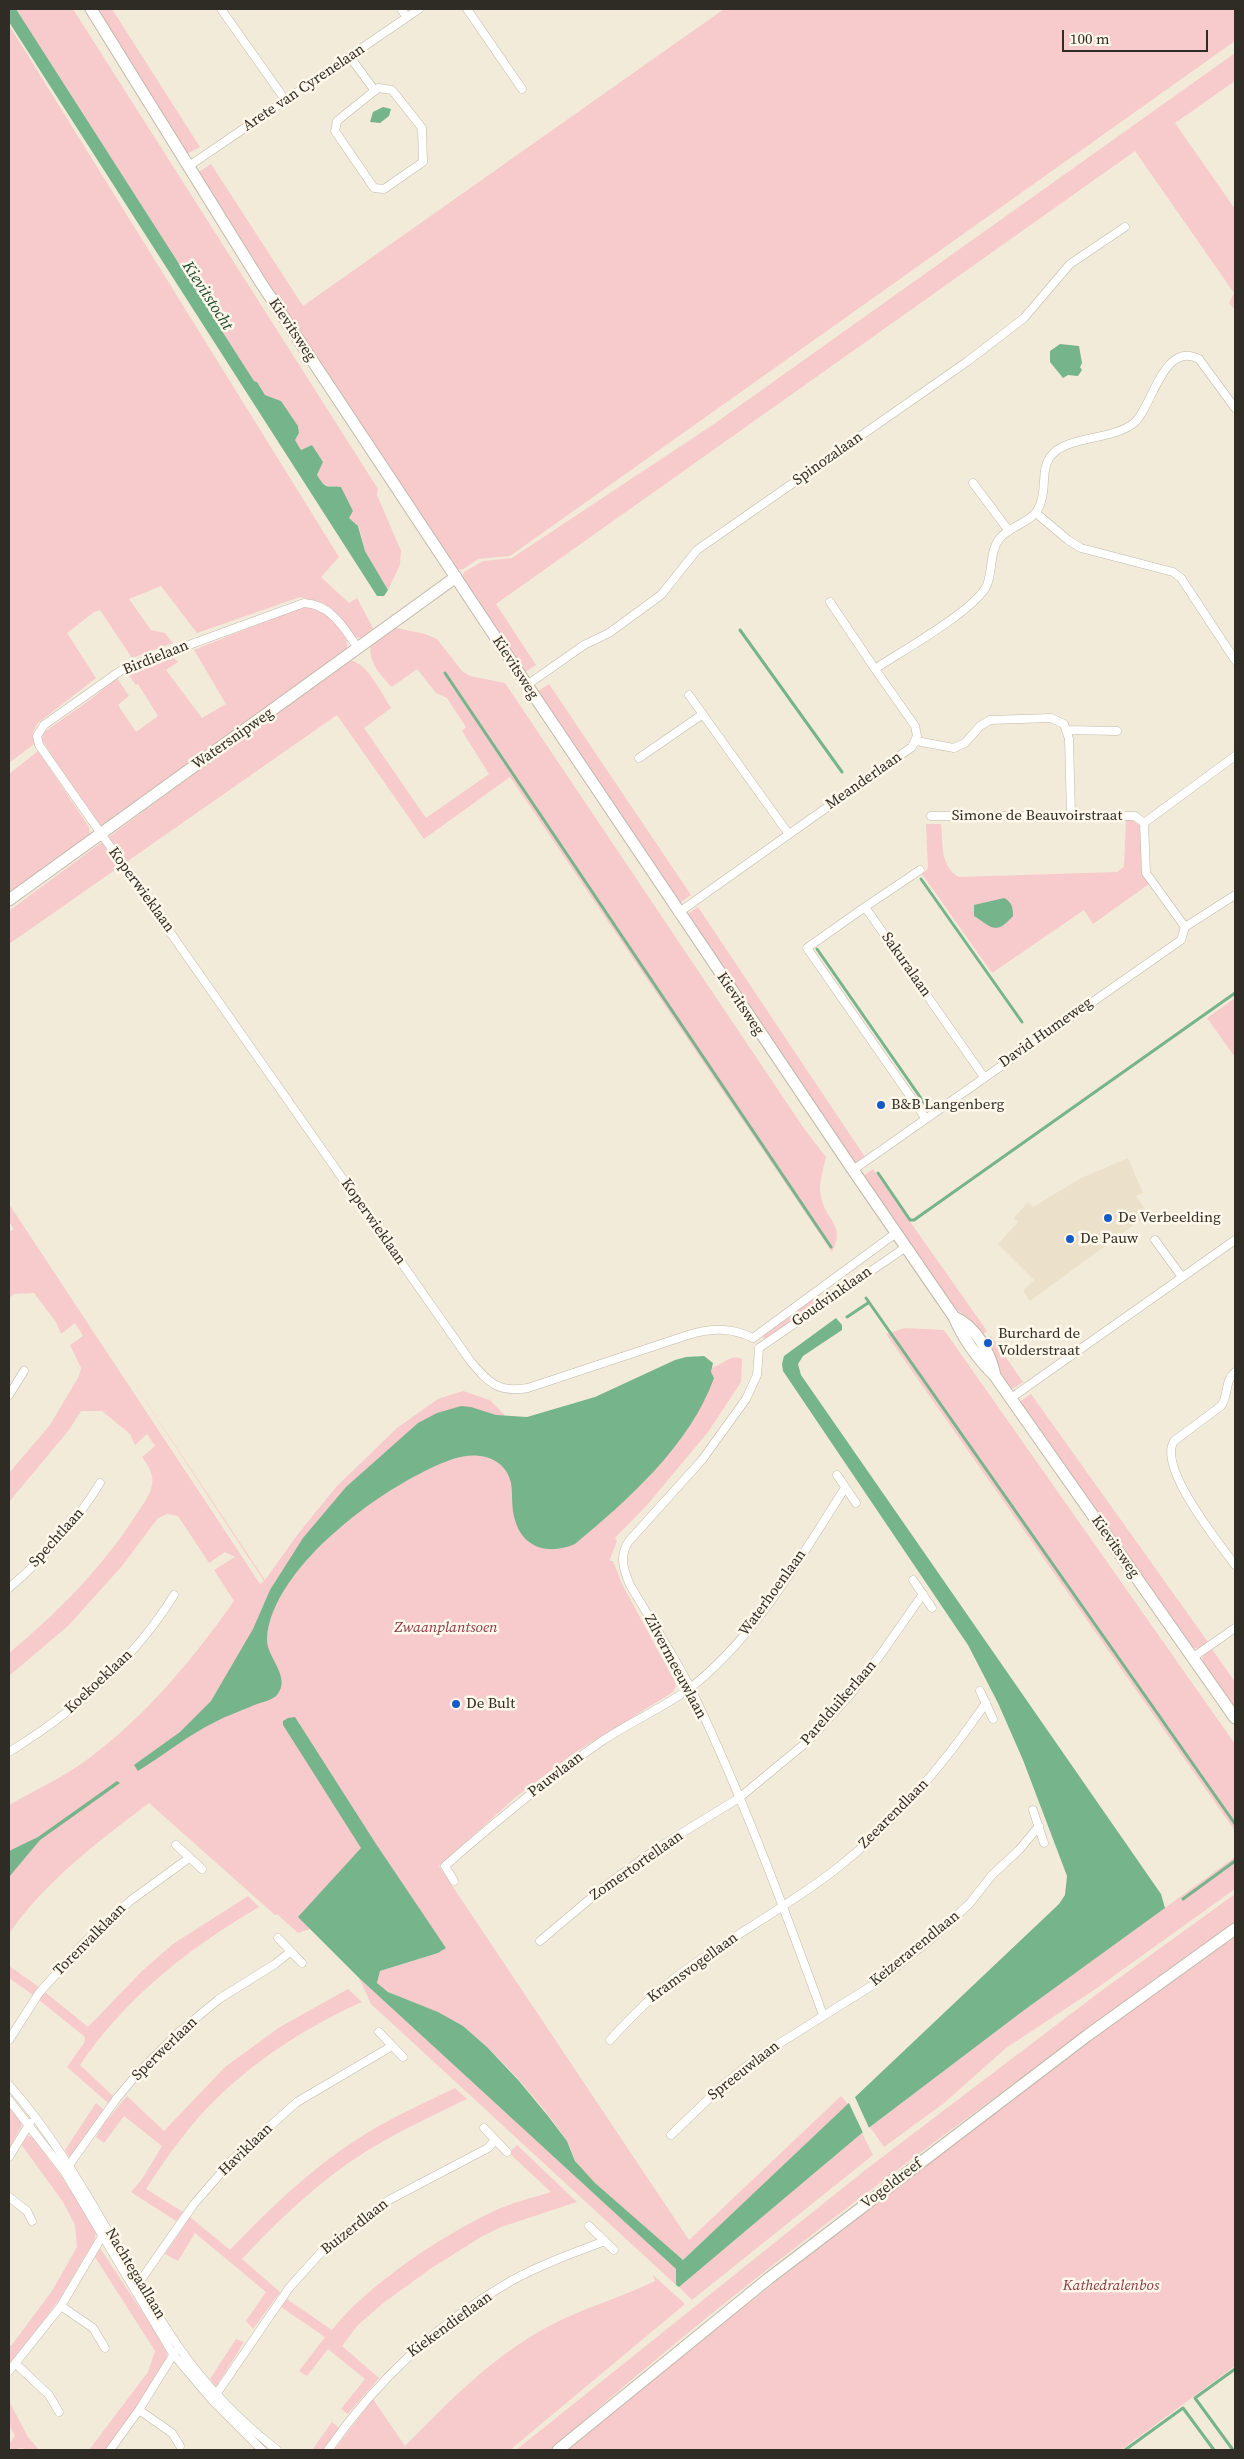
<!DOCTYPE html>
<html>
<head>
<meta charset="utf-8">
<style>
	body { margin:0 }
	#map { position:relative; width:1244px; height:2459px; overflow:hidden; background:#f3ebda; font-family:"Source Serif 4",serif }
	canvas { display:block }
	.frame { position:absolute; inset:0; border:10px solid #2f2c25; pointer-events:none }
	.scale { position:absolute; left:1062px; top:30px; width:146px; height:22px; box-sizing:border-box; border:2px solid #2f2c25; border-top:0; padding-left:6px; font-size:15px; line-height:18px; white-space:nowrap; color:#2f2c25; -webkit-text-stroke:4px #fff8eb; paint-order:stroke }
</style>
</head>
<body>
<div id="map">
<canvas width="1244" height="2459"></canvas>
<div class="frame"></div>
<div class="scale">100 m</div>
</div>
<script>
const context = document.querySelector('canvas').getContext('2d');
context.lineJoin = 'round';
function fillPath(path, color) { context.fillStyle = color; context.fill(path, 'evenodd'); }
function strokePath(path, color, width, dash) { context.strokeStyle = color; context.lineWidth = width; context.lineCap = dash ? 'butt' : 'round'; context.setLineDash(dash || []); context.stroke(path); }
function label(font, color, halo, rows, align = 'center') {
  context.font = font + ' "Source Serif 4",serif'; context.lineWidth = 5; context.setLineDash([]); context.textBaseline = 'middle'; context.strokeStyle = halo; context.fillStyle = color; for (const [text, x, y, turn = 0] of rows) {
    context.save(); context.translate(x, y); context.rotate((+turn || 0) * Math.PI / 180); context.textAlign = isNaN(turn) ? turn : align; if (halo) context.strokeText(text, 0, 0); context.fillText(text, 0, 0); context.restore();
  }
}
fillPath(new Path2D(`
	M1128 1158 1143 1193 1136 1196 1149 1214 1030 1301 1023 1291 1034 1280 998 1244 1018 1222 1014 1218 1028 1202 1033 1207 1081 1178Z`), '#ebe0c9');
fillPath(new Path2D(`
	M16 9H73L378 489 377 495 401 551 400 565 388 590 365 551 359 527 349 518 353 511 341 487C326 484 327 491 317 475L323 462 312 445 301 450 295 440 299 433 298 426 281 401 265 395 257 382 254 381Z
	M95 9H112L200 147 187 154Z
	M724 9H1235V41L510 556 478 559 462 570 456 569 295 325 199 172 211 164 303 306Z
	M9 25 339 557 321 577 349 603 357 598 373 628 363 638 352 637 333 610 323 603 300 597 197 633 161 586 129 599 151 630 165 633 173 643 132 658 100 610 94 612 67 633 96 678 38 723 33 732 34 744 9 763Z
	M1235 53V81L1175 123 1235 209V310L1229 303 1234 293 1135 151 496 604 536 665 524 673 462 578 464 572 483 561 512 558 714 424Z
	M304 606C309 607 315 608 319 610 332 616 350 635 347 650L103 826 96 823 42 740 43 733 91 699 117 678 129 696 118 705 136 732 158 716 138 684 136 685 127 673 172 656 178 662 166 670 202 718 226 704 194 650Z
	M392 627 425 634 437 639 462 671 470 676 505 683 805 1130 826 1157C823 1170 818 1184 821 1197 826 1221 846 1225 832 1252L510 777 424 839 337 715 9 944V911L346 661C364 656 382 694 391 708L364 728 426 818 489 774 462 731 466 727 447 698 436 693 417 669 392 687C381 676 367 661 371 644Z
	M549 684 691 895 678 904 537 692Z
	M38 751 89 827 90 836 9 895V774Z
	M1126 820 1133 821 1141 826V868L1149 884 1093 924 1084 910 992 973 922 874 928 869 926 824H941C943 844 940 867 959 877L1117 872 1124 867Z
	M698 907 865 1157 855 1164 686 915Z
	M1235 998V1057L1207 1018Z
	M873 1169 987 1331 980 1336 968 1319 951 1304 863 1176Z
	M9 1204 260 1584 264 1581 121 1364 265 1580 298 1534 336 1487 397 1428 438 1399 463 1391 490 1400 582 1496 711 1372 713 1367C726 1364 728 1354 742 1359L741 1382 708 1432 648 1504 615 1538 617 1541 610 1559V1561H613L622 1584 674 1680 676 1686 673 1692 574 1753 517 1796 439 1866 689 2240 841 2096 848 2104 683 2260C649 2231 604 2198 577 2163 572 2156 571 2146 566 2139 543 2106 516 2075 487 2047 469 2030 450 2017 427 2008 411 2000 389 1996 377 1983L380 1971 438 1953 446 1948 408 1892 399 1901 298 1933 277 1914 275 1915 149 1803C100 1840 43 1883 9 1934V1805C35 1790 64 1777 88 1759 147 1715 192 1660 234 1601L214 1570 235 1557 225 1552 209 1563 178 1516 167 1514 158 1518 122 1566 69 1625 9 1676V1653C56 1614 100 1570 134 1518 140 1508 150 1497 152 1485 154 1474 148 1465 142 1457L155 1446 147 1434 135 1445 130 1434 102 1411H81L69 1430 9 1502V1473L50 1425 79 1376 81 1368 70 1345 83 1336 75 1323 61 1334 56 1322 34 1293 14 1294 9 1298V1231L14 1230 9 1221Z
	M812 1299 816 1305 765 1340 761 1334Z
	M905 1328 944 1330 1235 1744V1831L886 1334Z
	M991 1336 1023 1382 1011 1390C1000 1375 994 1357 984 1341Z
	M1031 1394 1208 1642 1199 1649 1190 1647 1019 1402Z
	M1212 1649 1235 1682V1711L1201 1664 1203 1655Z
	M1235 1857V1889L1097 1988 1006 2048 944 2103 884 2147 870 2127 1023 2011Z
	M1235 1894V1922C1003 2093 765 2258 551 2450H516L864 2171 1101 1991Z
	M248 1896 259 1907C189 1948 126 1997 80 2065L113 2096 108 2103 67 2067 84 2043 85 2037 39 2000 45 1992 88 2027 142 1971 173 1944Z
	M1235 1934V2366L1121 2450H566C784 2272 1007 2099 1235 1934Z
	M9 1966 39 1987 33 1995 9 1978Z
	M359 1978 676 2269V2285L371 2004Z
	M348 1989 362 2002C294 2032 226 2079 181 2139 168 2155 157 2172 146 2189L183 2212 176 2221 131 2192 142 2179 162 2146 124 2116 104 2143 96 2137 105 2122 127 2096 164 2131 225 2067 280 2027Z
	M455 2088 467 2099C436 2114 405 2128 375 2146 326 2175 281 2217 242 2259L280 2292 253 2329 246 2321 266 2292 195 2233 178 2261 165 2254 190 2217 230 2250C271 2207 316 2164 367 2133 395 2116 426 2102 455 2088Z
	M96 2103 104 2110 74 2156 70 2158 65 2150Z
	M9 2106 22 2121 21 2127 9 2149Z
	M862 2133 873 2155 692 2300 679 2287Z
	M26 2135 32 2137 62 2177 96 2230 95 2239 61 2297 11 2364 9 2362V2344L11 2346 52 2291 77 2247 75 2225 63 2202 21 2144Z
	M517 2145 577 2202 501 2227 481 2237 430 2269 382 2304 357 2326 342 2346 379 2378 348 2414 341 2409 365 2379 328 2349 307 2376 299 2371 325 2337 281 2307 287 2299 332 2330C366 2286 441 2236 492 2212 510 2203 532 2198 551 2192L509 2153Z
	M100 2248 166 2348 167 2359 141 2401 105 2450H89L148 2372 155 2351 95 2257Z
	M653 2275 685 2304 510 2450H334L373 2399 405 2446C451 2399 500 2349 561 2320 591 2306 624 2296 655 2281Z
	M236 2339 244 2342 216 2387 210 2379Z
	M9 2401 28 2437 39 2450H24L23 2448 9 2450V2444L15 2436 9 2425Z
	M332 2422 339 2428 323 2450H312Z`), '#f7cacc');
fillPath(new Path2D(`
	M9 9H16L254 381 257 382 265 395 281 401 298 426 299 433 295 440 301 450 312 445 323 462 317 475C327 491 326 485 341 487L353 511 349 518 358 526 365 551 388 590 384 596H377L9 22Z
	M383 107 391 109 389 116 380 123 370 122 373 112Z
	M1060 344 1079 346 1082 363 1080 367 1082 370 1078 376 1068 375 1063 378 1050 362V351Z
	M1004 898C1012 902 1013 908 1013 916 995 936 992 927 974 916V905Z
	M836 1318 842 1325V1330L803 1356 798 1364 801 1375 1161 1894 1165 1908 1023 2011 862 2133 679 2287 676 2285V2269L359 1978 298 1917 361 1848 283 1725V1721L288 1718 295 1717 376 1844 446 1948 438 1953 380 1971 377 1983 388 1992 438 2012 463 2026 487 2047 519 2081 548 2116 567 2141 575 2161 595 2183 683 2260 1059 1904 1065 1895 1067 1876 1023 1760 998 1703 968 1645 783 1371 782 1364 784 1356Z
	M704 1356 713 1363 711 1372 714 1378C690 1445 628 1500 575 1544 550 1555 523 1549 515 1520 511 1508 513 1495 511 1483 505 1456 476 1451 453 1459 389 1481 271 1566 267 1639 266 1657 292 1677 277 1695 272 1701 257 1703 250 1707 238 1712 226 1716 215 1722 188 1735 164 1755 138 1771L134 1765 180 1732 211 1701 253 1629 270 1590 303 1538 346 1487 418 1423 437 1413 461 1406 471 1407 496 1415 527 1417 595 1397 675 1360 686 1357Z
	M117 1781 120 1783 40 1840 9 1877V1851L38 1837Z`), '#76b48b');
fillPath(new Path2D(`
	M854 2095 870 2130 864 2135 848 2101Z`), '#f3ebda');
strokePath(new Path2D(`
	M740 630 842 772
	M445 673 831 1247
	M921 879 1022 1022
	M817 949 925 1104
	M878 1173 910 1220H914L1235 993
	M866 1298 1235 1824
	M847 1317 868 1303
	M1183 1899 1235 1861
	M1125 2450 1183 2408 1214 2450
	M1233 2450 1195 2398 1235 2369`), '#76b48b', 3);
const street = new Path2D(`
	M221 9 286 101
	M401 9 407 17
	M467 9 522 89
	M350 57 375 91
	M378 88 392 90 422 128 423 162 384 189 374 188 335 131 337 121Z
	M189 166 419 9
	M973 483 1009 531
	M1036 513 1068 540 1081 548 1173 572 1181 578 1235 660
	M830 602 875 669
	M358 648C343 627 332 605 304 603L123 669 44 725 37 736 39 745 471 1362C489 1383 498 1393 528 1388L688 1335C711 1328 731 1327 753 1338
	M527 685 584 645 609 633 661 595 697 550 968 361 1024 318 1070 264 1125 227
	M689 695 788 833
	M1067 730 1117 731
	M916 741 954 748 965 743 980 726 990 720 1051 718 1064 724 1069 739 1071 815
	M639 758 703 714
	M931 816H1135L1144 823 1146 873 1185 927
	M1144 823 1235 756
	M920 870 865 907 984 1077
	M865 907 807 948 926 1119
	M678 913 912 747 917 736 915 726 875 669C900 652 976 610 987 585 993 570 989 552 1000 538 1009 527 1029 523 1037 511 1048 493 1040 471 1050 457 1066 435 1112 441 1134 423 1152 408 1163 340 1199 359L1235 408
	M853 1170 1181 940 1185 927 1235 895
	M1155 1240 1182 1277
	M753 1338 896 1233
	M759 1348 757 1375 746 1399 702 1460 629 1541C619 1555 623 1569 630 1585 650 1619 673 1654 691 1689 742 1795 783 1905 823 2015
	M759 1348 906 1247
	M1235 1372C1224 1381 1229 1396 1221 1406L1174 1441C1157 1467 1219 1543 1235 1565
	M9 1395 24 1371
	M1011 1398 1235 1240
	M837 1475 856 1503
	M913 1580 932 1608
	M9 1588C44 1558 76 1522 100 1483
	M1192 1658 1235 1628
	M980 1691 993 1719
	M9 1752C74 1712 133 1661 174 1595
	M1033 1810 1044 1843
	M176 1845 202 1869
	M454 1881 445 1866C495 1822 547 1779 602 1741 630 1722 663 1708 690 1688 755 1638 801 1556 845 1488
	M278 1938 302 1963
	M540 1941 604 1887 659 1847 739 1798 808 1741 850 1695 881 1654 923 1594
	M379 2032 403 2057
	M9 2040 39 1993 84 1943 130 1901 189 1858
	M610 2040C631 2017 652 1996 676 1977 728 1938 786 1908 836 1869 896 1822 943 1765 986 1703
	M9 2085C78 2163 119 2260 178 2346 205 2385 240 2421 277 2450
	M9 2100 64 2171 173 2354 212 2400 262 2450
	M484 2128 507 2152
	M671 2135 722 2086 761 2055 876 1983 936 1935 970 1903 992 1875 1019 1850 1039 1826
	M9 2157 30 2123
	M67 2168 117 2098 138 2073 178 2033 219 1999 275 1964 290 1952
	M9 2197 27 2211 32 2221
	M589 2226 614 2250
	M138 2284 194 2204 232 2160 297 2102 392 2046
	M61 2306 93 2328 105 2348
	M16 2364 49 2395 59 2412
	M9 2371 61 2306 104 2233
	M215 2396 289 2288 324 2249 389 2200 488 2148 495 2140
	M139 2410 172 2433 180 2446
	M110 2450 139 2410 175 2352
	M328 2450C377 2380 436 2324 511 2281 540 2265 573 2253 605 2241`);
const secondary = new Path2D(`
	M91 9 261 283 527 685 853 1170 954 1317C963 1338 979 1360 995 1376L1235 1718
	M9 900 456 577
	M954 1317C976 1326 991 1354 995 1376
	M558 2450 768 2279 1088 2035 1235 1929`);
strokePath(street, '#c0b9a9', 9);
strokePath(secondary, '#c0b9a9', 13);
strokePath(street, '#fff', 8);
strokePath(secondary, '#fff', 11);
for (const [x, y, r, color] of [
	[881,1105,5,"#135bc5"],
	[1108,1218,5,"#135bc5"],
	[1070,1239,5,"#135bc5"],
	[988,1343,5,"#135bc5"],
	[456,1704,5,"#135bc5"]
]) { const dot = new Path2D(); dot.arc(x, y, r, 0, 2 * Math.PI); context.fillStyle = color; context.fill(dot); strokePath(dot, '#fff8eb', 2); }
label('15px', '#2f2c25', '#fff8eb', [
	["Arete van Cyrenelaan",304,88,-34],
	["Kievitsweg",292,330,56],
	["Spinozalaan",828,459,-35],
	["Birdielaan",156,658,-22],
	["Kievitsweg",515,668,57],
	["Watersnipweg",233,739,-35],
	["Meanderlaan",864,781,-35],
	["Simone de Beauvoirstraat",1037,816],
	["Koperwieklaan",141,890,54],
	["Sakuralaan",906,965,55],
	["Kievitsweg",740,1004,56],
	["David Humeweg",1046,1033,-35],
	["Koperwieklaan",373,1222,55],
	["Goudvinklaan",832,1297,-35],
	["Spechtlaan",57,1538,-48],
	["Kievitsweg",1115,1547,55],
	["Waterhoenlaan",773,1593,-54],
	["Zilvermeeuwlaan",675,1667,62],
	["Koekoeklaan",99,1682,-43],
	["Parelduikerlaan",839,1703,-49],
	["Pauwlaan",556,1775,-37],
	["Zeearendlaan",894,1814,-45],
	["Zomertortellaan",637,1866,-35],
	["Torenvalklaan",90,1940,-45],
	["Keizerarendlaan",915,1949,-39],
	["Kramsvogellaan",693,1968,-36],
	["Sperwerlaan",165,2049,-44],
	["Spreeuwlaan",744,2071,-38],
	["Haviklaan",246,2150,-44],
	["Vogeldreef",892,2184,-37],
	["Buizerdlaan",355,2227,-38],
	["Nachtegaallaan",135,2274,59],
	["Kiekendieflaan",450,2325,-36]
]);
label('15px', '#2f2c25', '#fff8eb', [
	["B&B Langenberg",891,1105],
	["De Verbeelding",1118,1218],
	["De Pauw",1080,1239],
	["Burchard de",998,1334],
	["Volderstraat",998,1351],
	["De Bult",466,1704]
], 'left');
label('italic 15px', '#8c3641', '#fff8eb', [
	["Zwaanplantsoen",446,1628],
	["Kathedralenbos",1111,2286]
]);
label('italic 16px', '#19482c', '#fff8eb', [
	["Kievitstocht",207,296,57]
]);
</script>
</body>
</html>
